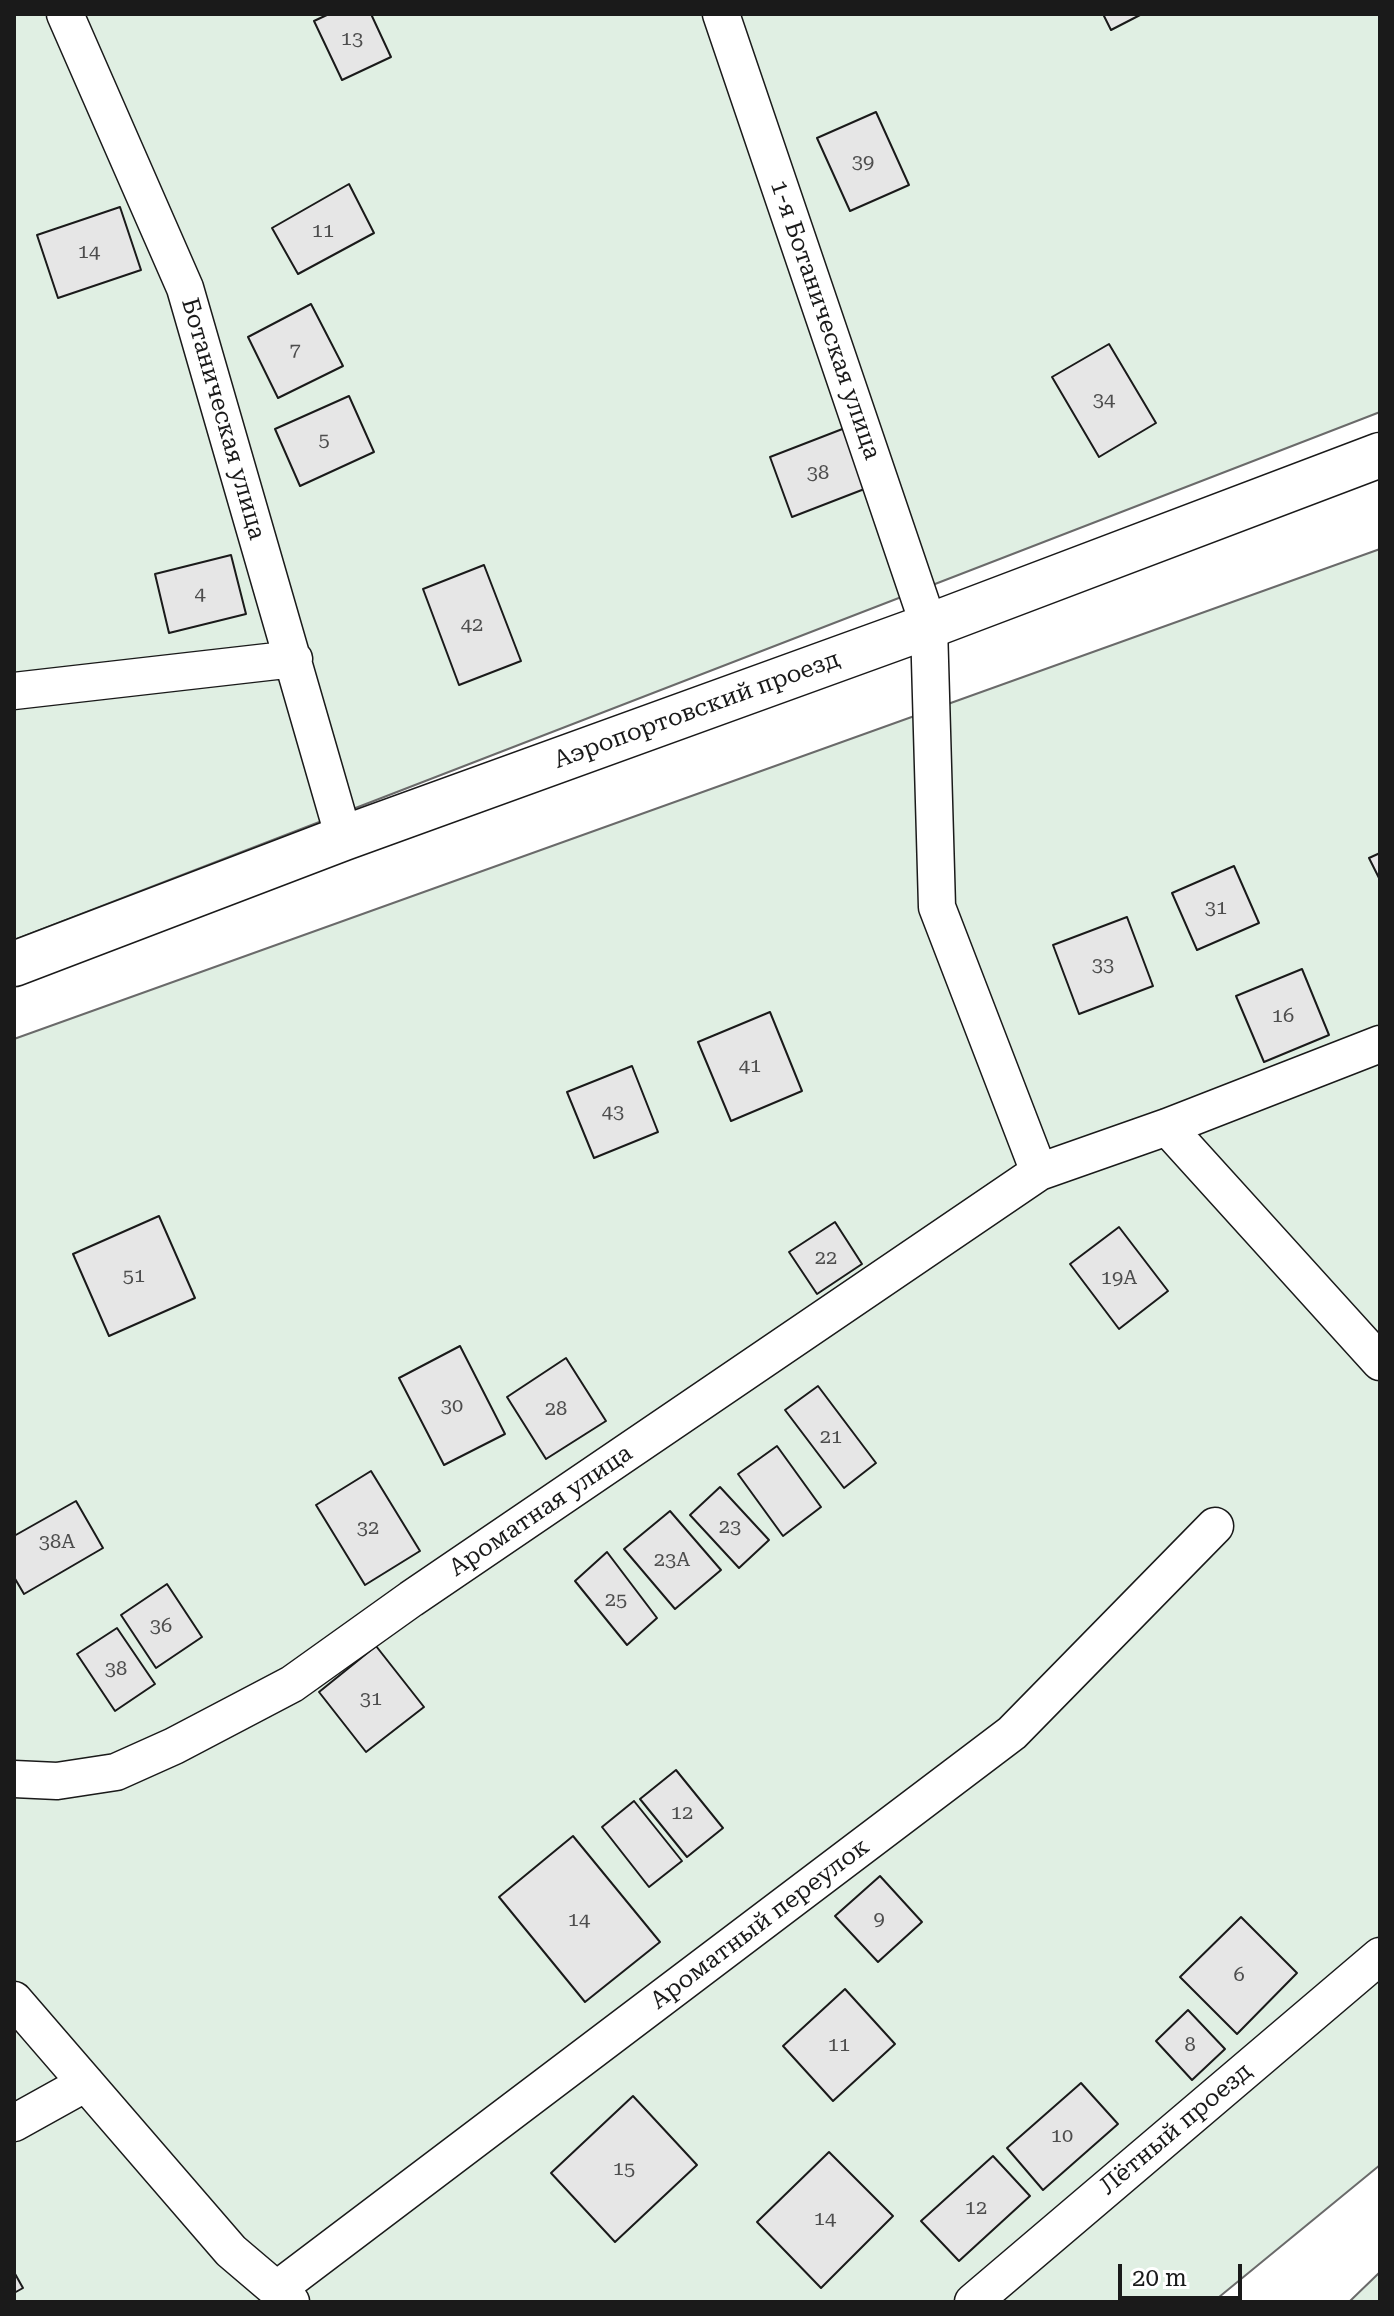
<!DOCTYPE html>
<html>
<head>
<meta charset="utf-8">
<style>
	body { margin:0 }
	#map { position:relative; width:1394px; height:2316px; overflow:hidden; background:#fff; font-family:"Roboto Serif",serif }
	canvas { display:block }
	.frame { position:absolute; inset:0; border:16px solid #1a1a1a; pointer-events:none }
	.scale { position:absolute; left:1118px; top:2264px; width:124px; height:36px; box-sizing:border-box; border:4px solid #1a1a1a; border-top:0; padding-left:10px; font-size:24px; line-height:28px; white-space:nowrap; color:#1a1a1a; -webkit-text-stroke:6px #fff; paint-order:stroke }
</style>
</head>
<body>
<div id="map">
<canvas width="1394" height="2316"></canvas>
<div class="frame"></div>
<div class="scale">20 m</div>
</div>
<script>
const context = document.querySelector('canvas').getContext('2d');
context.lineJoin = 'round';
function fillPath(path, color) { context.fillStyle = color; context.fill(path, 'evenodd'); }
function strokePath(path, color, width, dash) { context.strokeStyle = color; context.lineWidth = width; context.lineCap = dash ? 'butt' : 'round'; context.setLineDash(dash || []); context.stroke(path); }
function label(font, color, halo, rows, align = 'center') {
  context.font = font + ' "Roboto Serif",serif'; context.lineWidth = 6; context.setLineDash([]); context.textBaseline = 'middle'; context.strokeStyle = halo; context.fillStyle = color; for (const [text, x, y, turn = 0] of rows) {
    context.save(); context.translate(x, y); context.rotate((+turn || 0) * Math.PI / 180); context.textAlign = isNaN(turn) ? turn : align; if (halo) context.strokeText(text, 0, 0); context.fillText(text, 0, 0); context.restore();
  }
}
const green = new Path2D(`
	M14 14H1380V412L14 940Z
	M1380 549V2165L1213 2302H14V1039Z
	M1380 2272V2302H1349Z`);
fillPath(green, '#e0efe3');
strokePath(green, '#6a6a6a', 2);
const building = new Path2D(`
	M329 14H371L391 57 342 80 314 21Z
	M1103 14H1142L1111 30Z
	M876 112 909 185 850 211 817 138Z
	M349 184 374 233 298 274 272 228Z
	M120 207 141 270 58 298 37 235Z
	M311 304 343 366 278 398 248 337Z
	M1109 344 1156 423 1099 457 1052 377Z
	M349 396 374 452 300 486 275 429Z
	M845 428 867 488 792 517 770 457Z
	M231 555 246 614 169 633 155 574Z
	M484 565 521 661 459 685 423 589Z
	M1380 853V880L1369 858Z
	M1234 866 1259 923 1197 950 1172 893Z
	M1127 917 1153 986 1079 1014 1053 945Z
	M1302 969 1329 1035 1264 1062 1236 996Z
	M770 1012 802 1091 731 1121 698 1042Z
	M632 1066 658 1132 594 1158 567 1092Z
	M159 1216 195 1298 109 1336 73 1254Z
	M835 1222 862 1264 817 1294 789 1252Z
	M1119 1227 1168 1291 1119 1329 1070 1264Z
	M460 1346 505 1434 444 1465 399 1378Z
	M566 1358 606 1421 546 1459 507 1397Z
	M818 1386 876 1463 844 1488 785 1410Z
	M777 1446 821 1507 783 1536 738 1474Z
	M371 1471 420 1551 365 1585 316 1505Z
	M720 1487 769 1540 739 1568 690 1515Z
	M76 1501 103 1548 24 1594 14 1577V1536Z
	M670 1511 721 1570 675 1609 624 1549Z
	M607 1552 657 1618 627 1645 575 1581Z
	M167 1584 202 1637 156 1668 121 1615Z
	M117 1628 155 1684 115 1711 77 1654Z
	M376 1646 424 1707 366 1752 319 1692Z
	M676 1770 723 1828 687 1857 640 1799Z
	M634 1801 682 1861 649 1887 602 1827Z
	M573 1836 660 1942 585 2002 499 1897Z
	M880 1876 922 1922 878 1962 835 1916Z
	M1241 1917 1297 1973 1237 2034 1180 1977Z
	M845 1989 895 2044 833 2101 783 2046Z
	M1188 2010 1225 2049 1192 2080 1156 2041Z
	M1081 2083 1118 2124 1043 2190 1007 2148Z
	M633 2096 697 2165 615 2242 551 2173Z
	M829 2152 893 2216 821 2288 757 2222Z
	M993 2156 1030 2196 959 2261 921 2221Z
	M14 2272 23 2288 14 2293Z`);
fillPath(building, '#e6e6e6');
strokePath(building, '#1a1a1a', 2);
const street = new Path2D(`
	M65 14 185 288 344 838
	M721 14 929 626 937 907 1039 1172 1167 1127 1380 1044
	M14 691 294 659
	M1167 1127 1380 1362
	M14 1779 57 1781 116 1772 174 1746 292 1684 411 1599 1039 1172
	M14 2000 231 2251 291 2302
	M14 2123 86 2083
	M276 2290 1012 1733 1215 1526
	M973 2302 1380 1956`);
const secondary = new Path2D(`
	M14 964 344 838 929 626 1380 455`);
strokePath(street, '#1a1a1a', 39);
strokePath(secondary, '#1a1a1a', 47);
strokePath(street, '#fff', 36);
strokePath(secondary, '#fff', 44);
label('20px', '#4d4d4d', null, [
	["13",352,39],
	["39",863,162],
	["11",323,231],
	["14",89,252],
	["7",295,351],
	["34",1104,400],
	["5",324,440],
	["38",818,473],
	["4",200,594],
	["42",472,625],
	["31",1216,908],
	["33",1103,965],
	["16",1283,1016],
	["41",750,1066],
	["43",613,1112],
	["22",826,1258],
	["51",134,1276],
	["19А",1119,1278],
	["30",452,1406],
	["28",556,1409],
	["21",831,1437],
	["23",730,1527],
	["32",368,1528],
	["38А",57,1542],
	["23А",672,1560],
	["25",616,1600],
	["36",161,1626],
	["38",116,1669],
	["31",371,1699],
	["12",682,1813],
	["9",879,1919],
	["14",579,1920],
	["6",1239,1975],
	["11",839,2045],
	["8",1190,2045],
	["10",1062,2136],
	["15",624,2169],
	["12",976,2208],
	["14",825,2219]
]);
label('24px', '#1a1a1a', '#fff', [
	["1-я Ботаническая улица",825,320,71],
	["Ботаническая улица",223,419,74],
	["Аэропортовский проезд",697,710,-20],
	["Ароматная улица",541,1511,-34],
	["Ароматный переулок",760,1924,-37],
	["Лётный проезд",1176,2129,-40]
]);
</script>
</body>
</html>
